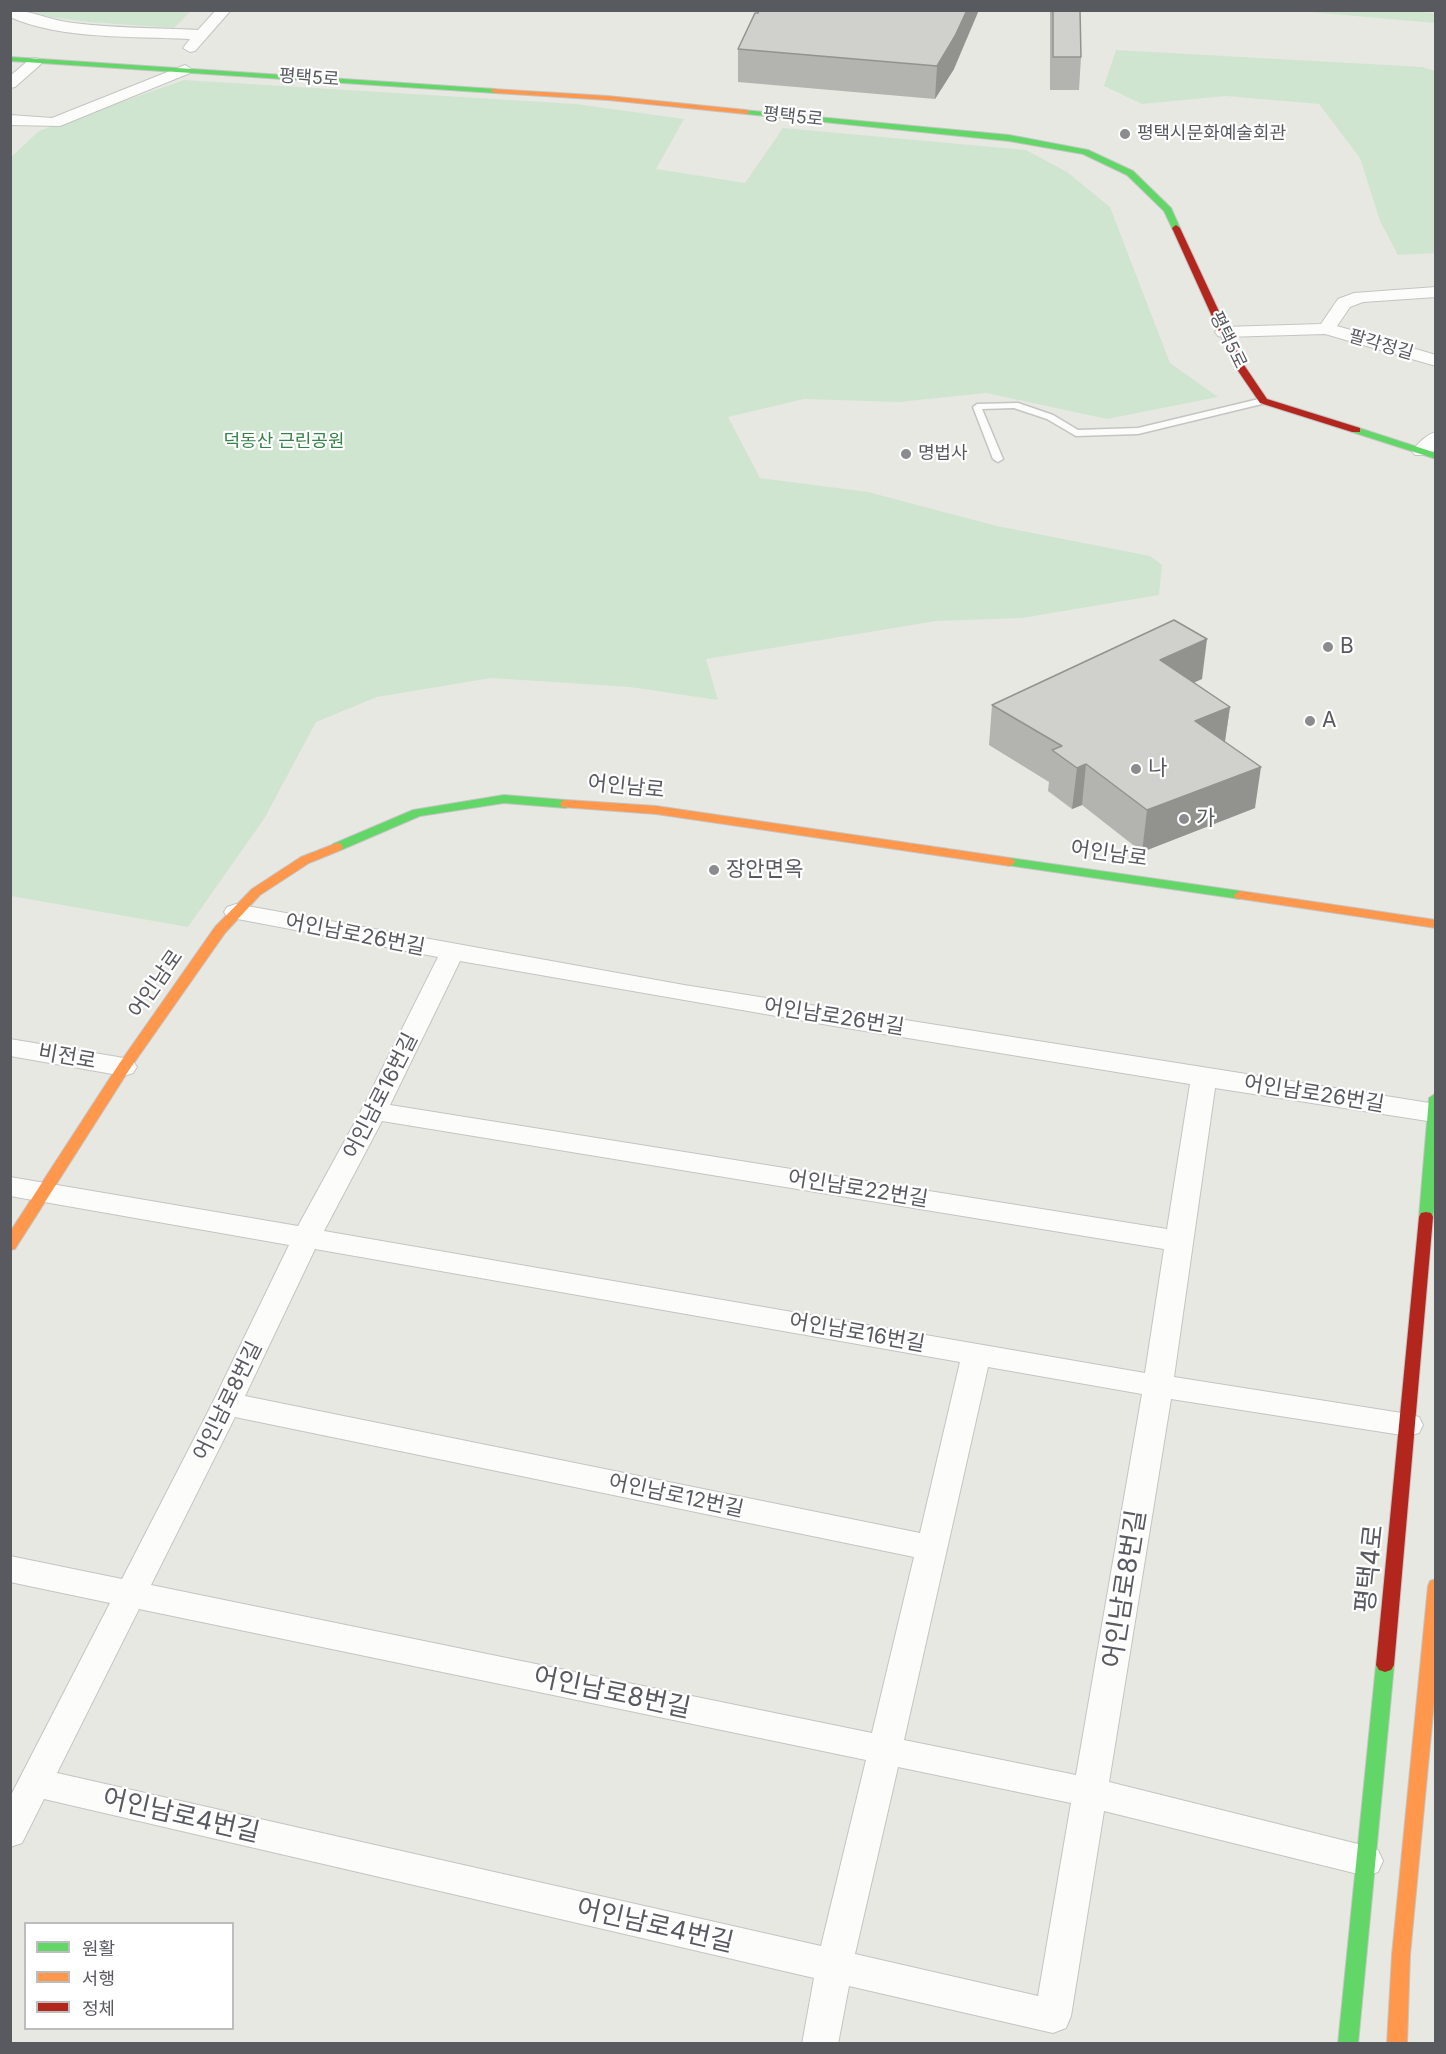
<!DOCTYPE html>
<html>
<head>
<meta charset="utf-8">
<style>
	body { margin:0 }
	#map { position:relative; width:1446px; height:2054px; overflow:hidden; background:#e8e8e2; font-family:Inter,"Noto Sans KR",sans-serif }
	canvas { display:block }
	.frame { position:absolute; inset:0; border:12px solid #585a60; pointer-events:none }
	.legend { position:absolute; left:24px; top:1922px; width:210px; height:108px; box-sizing:border-box; background:#fff; border:2px solid #bcbdbf; margin:0; padding:8px 10px; list-style:none; font-size:18px; color:#585a60 }
	.legend li { display:flex; align-items:center; gap:12px; height:30px }
	.legend b { width:30px; border:2px solid #bcbdbf }
</style>
</head>
<body>
<div id="map">
<canvas width="1446" height="2054"></canvas>
<div class="frame"></div>
<ul class="legend">
<li><b style="height:8px;background:#63d668"></b>원활</li>
<li><b style="height:8px;background:#ff974d"></b>서행</li>
<li><b style="height:8px;background:#b3261e"></b>정체</li>
</ul>
</div>
<script>
const context = document.querySelector('canvas').getContext('2d');
context.lineJoin = 'round';
function fillPath(path, color) { context.fillStyle = color; context.fill(path, 'evenodd'); }
function strokePath(path, color, width, dash) { context.strokeStyle = color; context.lineWidth = width; context.lineCap = dash ? 'butt' : 'round'; context.setLineDash(dash || []); context.stroke(path); }
function label(font, color, halo, rows, align = 'center') {
  context.font = font + ' Inter,"Noto Sans KR",sans-serif'; context.lineWidth = 4.5; context.setLineDash([]); context.textBaseline = 'middle'; context.strokeStyle = halo; context.fillStyle = color; for (const [text, x, y, turn = 0] of rows) {
    context.save(); context.translate(x, y); context.rotate((+turn || 0) * Math.PI / 180); context.textAlign = isNaN(turn) ? turn : align; if (halo) context.strokeText(text, 0, 0); context.fillText(text, 0, 0); context.restore();
  }
}
fillPath(new Path2D(`
	M27 11H191L174 28 89 22 34 15Z
	M1405 11 1435 13V23L1298 11Z
	M1116 50 1423 67 1435 71V253L1398 255 1380 221 1360 158 1319 104 1226 96 1142 104 1104 86Z
	M184 80 576 104 684 119 656 169 745 183 783 128 1026 150 1067 172 1110 207 1170 363 1218 397 1107 419 986 393 899 402 804 399 728 417 760 478 868 492 997 526 1150 556 1162 565 1159 595 1022 618 936 621 706 659 718 700 630 687 491 678 377 697 316 722 264 819 188 927 11 896 10 158 39 131Z`), '#cfe5d0');
const lane = new Path2D(`
	M1263 398 1266 399V403L1138 434 1076 436 1047 419 1014 408 982 409 1003 459 998 462 993 459 973 407 977 404 1018 403 1053 415 1078 430 1138 428Z`);
const street = new Path2D(`
	M10 10C29 10 53 21 73 23 115 28 156 28 198 30L216 10H231L195 51 190 52 183 48 190 39C134 36 62 40 10 17Z
	M35 58 40 59 42 62 40 65 15 87 10 88V76L30 59Z
	M185 65 193 70 190 73 60 126 10 125V115L52 118Z
	M1436 287V297L1363 302 1350 307 1337 326 1436 355V366L1325 334 1224 337 1218 336 1215 332 1218 328 1224 327 1321 324 1338 299 1354 293Z
	M1436 432V449L1429 455H1415L1412 451C1418 443 1426 435 1436 432Z
	M236 904 684 985 1436 1104 1434 1122 1215 1088 1174 1377 1408 1414 1419 1417 1423 1425 1419 1433 1408 1436 1171 1399 1109 1782 1366 1846 1378 1850 1383 1861 1378 1872 1366 1876 1104 1811 1071 2016 1066 2028 1053 2033 849 1986 838 2044H802L814 1978 44 1799 22 1843 10 1847V1797L110 1603 10 1582V1556L122 1579 212 1404 289 1245 10 1196V1177L298 1226 361 1111 438 957 227 917 224 912 227 907ZM460 961 834 1026 1190 1084 1167 1229 390 1105ZM382 1121 1164 1249 1145 1373 324 1231ZM315 1249 960 1362 920 1533 245 1396ZM988 1367 1142 1394 1076 1775 904 1740ZM235 1417 914 1557 872 1733 151 1585ZM139 1609 866 1760 821 1946 57 1773ZM898 1767 1071 1803 1038 1996 855 1954Z
	M10 1039 124 1058 133 1061 137 1067 133 1073 124 1076 10 1056Z`);
const fast = new Path2D(`
	M10 57 495 89 499 91 495 93 10 61Z
	M743 110 1009 135 1088 150 1133 171 1171 208 1180 228 1173 230 1164 211 1127 175 1083 154 1009 141 746 114 742 112Z
	M1356 427 1436 453V459L1352 432 1351 430Z
	M504 795 566 800 572 804 566 808 504 803 420 816 341 850H333L331 847 333 844 413 810Z
	M1010 858 1240 891 1246 895 1240 899 1006 865 1004 862 1006 859Z
	M1436 1093V1190L1433 1217 1431 1221H1421L1419 1217 1429 1098Z
	M1385 1658 1391 1660 1394 1665 1358 2044H1338L1376 1665 1379 1660Z`);
const slow = new Path2D(`
	M492 89 608 96 746 110 750 112 746 114 608 100 495 93 491 91Z
	M566 800 656 806 1010 858 1016 862 1010 866 656 814 562 807 560 804 562 801Z
	M337 843 341 844 343 847 341 850 309 863 260 895 225 933 129 1070 15 1249 10 1250V1232L119 1064 215 927 252 889 301 857Z
	M1240 891 1436 920V928L1235 898 1234 895Z
	M1436 1579V1682L1410 1955 1407 2044H1387L1392 1955 1428 1586 1430 1581Z`);
const jam = new Path2D(`
	M1176 225 1180 228 1244 365 1267 399 1360 428V432H1352L1260 403 1234 365 1172 228Z
	M1426 1212 1431 1213 1433 1217 1394 1665 1391 1670 1385 1672 1379 1670 1376 1665 1419 1217 1421 1213Z`);
strokePath(lane, '#c4c4c4', 3);
strokePath(street, '#c4c4c4', 2);
strokePath(fast, '#c4c5c4', 2);
strokePath(slow, '#c4c5c4', 2);
strokePath(jam, '#c4c5c4', 2);
fillPath(lane, '#fcfcfb');
fillPath(street, '#fcfcfb');
fillPath(fast, '#63d668');
fillPath(slow, '#ff974d');
fillPath(jam, '#b3261e');
fillPath(new Path2D(`
	M1050 10H1080L1081 57 1079 90H1050Z
	M755 13 954 69 935 99 738 82V49Z
	M1202 679 1194 682 1230 707 1225 742 1255 808 1142 852 1082 805 1072 809 1048 791 1049 782 989 745 992 705Z`), '#b3b3af');
fillPath(new Path2D(`
	M967 10H979L954 69 935 99 937 66Z
	M1207 639 1202 679 1155 700 1160 660Z
	M1230 707 1224 747 1195 721Z
	M1086 764 1082 805 1072 809 1077 768Z
	M1261 767 1255 808 1142 852 1147 810Z`), '#92928f');
const building = new Path2D(`
	M759 10H967L955 36 937 66 738 49 755 13H758Z
	M1053 10H1080L1081 57H1053Z
	M1174 620 1207 639 1160 660 1230 707 1195 721 1261 767 1147 810 1086 764 1077 768 1052 750 1062 746 992 705Z`);
fillPath(building, '#d0d0cc');
strokePath(building, '#92928f', 1.5);
for (const [x, y, r, color] of [
	[1125,134,6,"#8a8c8e"],
	[906,454,6,"#8a8c8e"],
	[1328,647,6,"#8a8c8e"],
	[1310,721,6,"#8a8c8e"],
	[1136,769,6,"#8a8c8e"],
	[1184,819,6,"#8a8c8e"],
	[714,870,6,"#8a8c8e"]
]) { const dot = new Path2D(); dot.arc(x, y, r, 0, 2 * Math.PI); context.fillStyle = color; context.fill(dot); strokePath(dot, '#fff', 2); }
label('18px', '#585a60', '#fff', [
	["평택5로",309,78,4],
	["평택5로",793,117,6],
	["평택5로",1228,340,64],
	["팔각정길",1381,345,16]
]);
label('18px', '#585a60', '#fff', [
	["평택시문화예술회관",1137,134],
	["명법사",918,454]
], 'left');
label('18px', '#358347', '#fff', [
	["덕동산 근린공원",284,442]
]);
label('21px', '#585a60', '#fff', [
	["B",1340,647],
	["A",1322,721],
	["나",1148,769],
	["가",1196,819],
	["장안면옥",726,870]
], 'left');
label('21px', '#585a60', '#fff', [
	["어인남로",626,787,6],
	["어인남로",1109,854,8],
	["어인남로26번길",355,935,11],
	["어인남로",156,984,-55],
	["어인남로26번길",834,1017,9],
	["비전로",67,1057,10],
	["어인남로26번길",1314,1094,9],
	["어인남로16번길",381,1096,-63],
	["어인남로22번길",858,1189,9],
	["어인남로16번길",857,1333,10],
	["어인남로8번길",228,1401,-64],
	["어인남로12번길",676,1496,12]
]);
label('26px', '#585a60', '#fff', [
	["평택4로",1370,1569,-84],
	["어인남로8번길",1125,1589,-81],
	["어인남로8번길",612,1693,12],
	["어인남로4번길",181,1816,13],
	["어인남로4번길",655,1926,13]
]);
</script>
</body>
</html>
